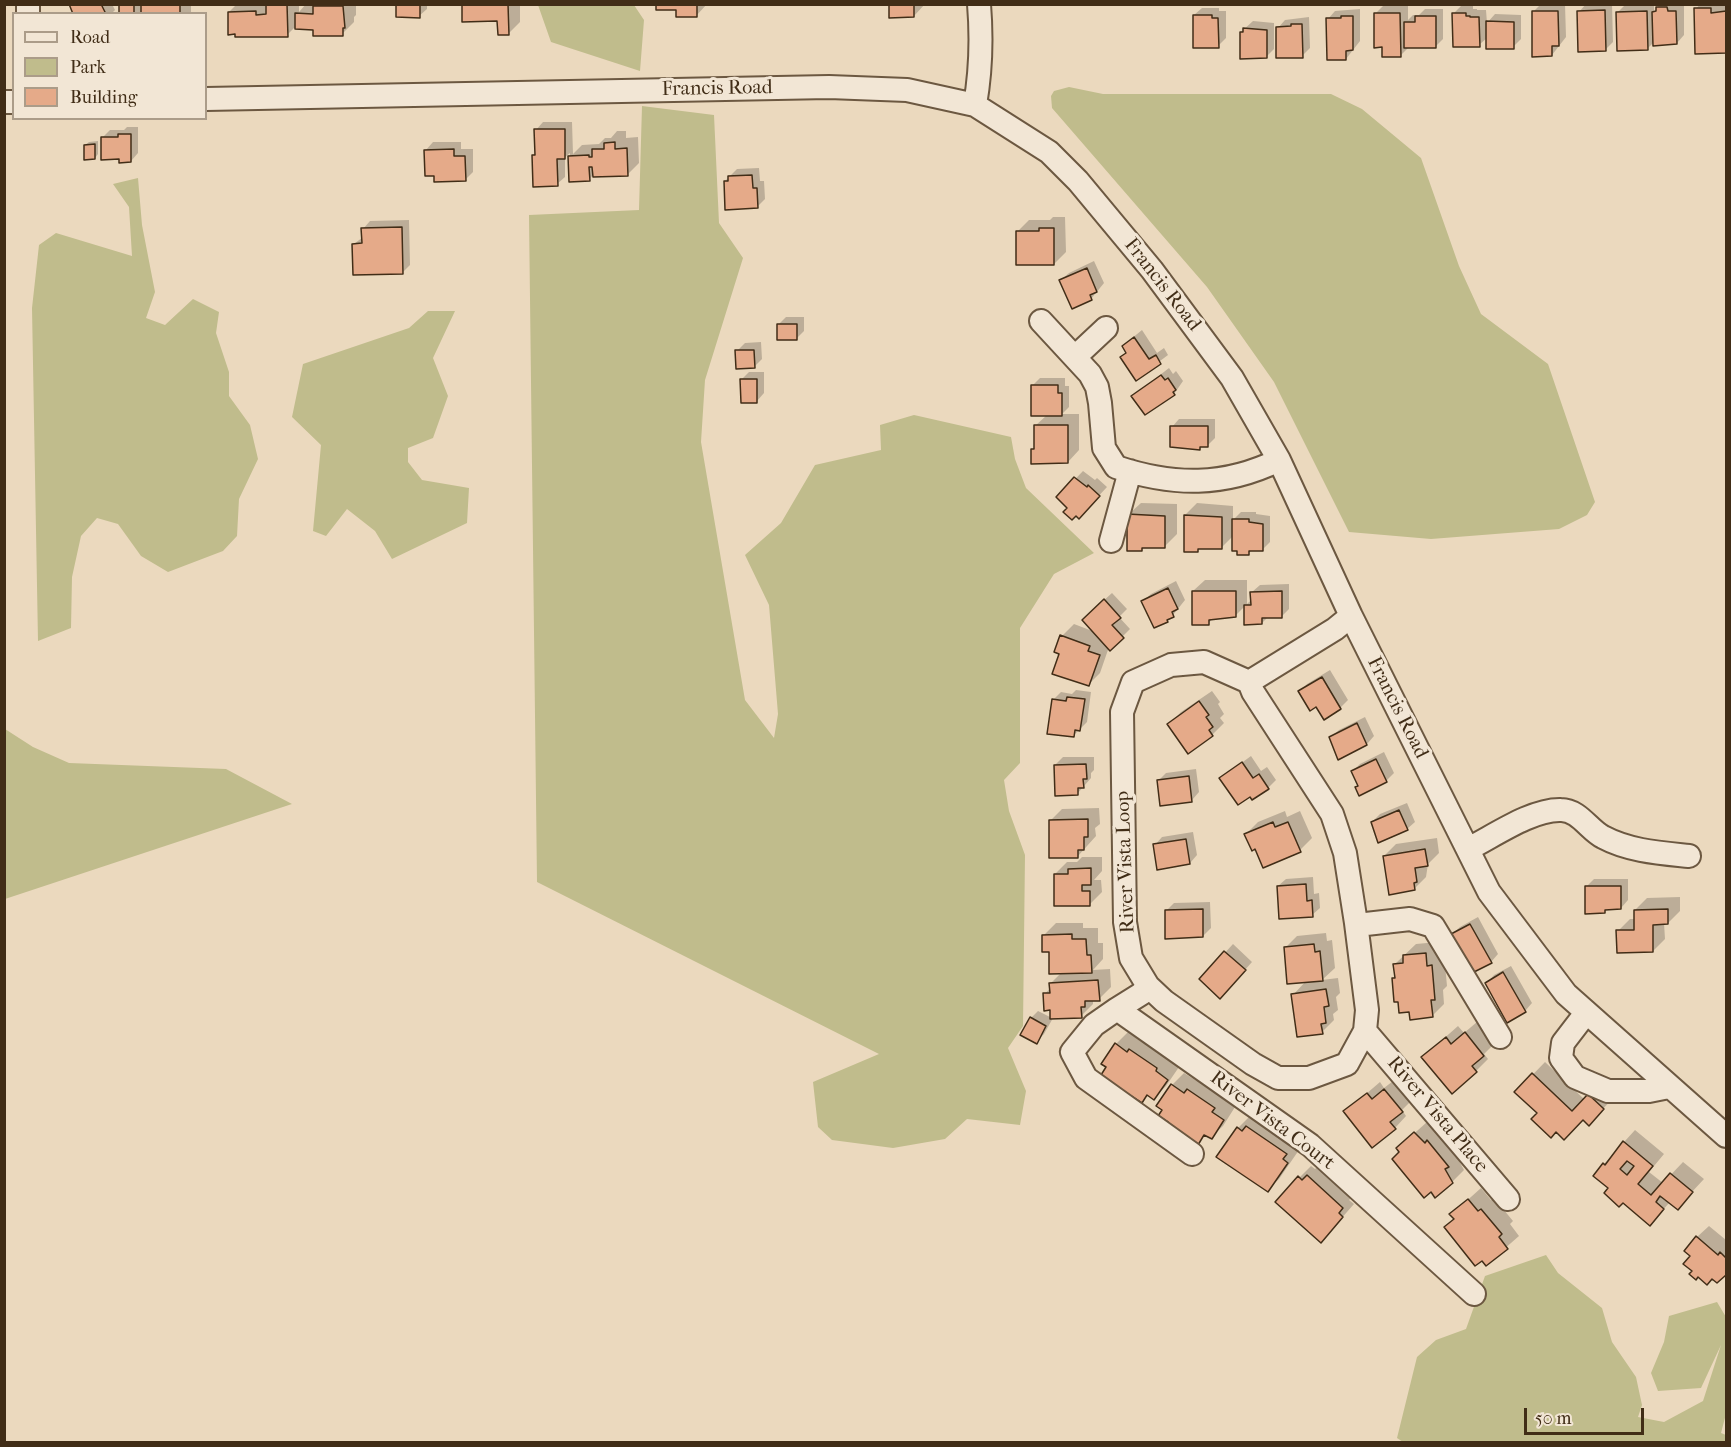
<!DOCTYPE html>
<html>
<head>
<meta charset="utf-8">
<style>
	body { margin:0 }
	#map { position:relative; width:1731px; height:1447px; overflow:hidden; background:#ebd9be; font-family:"IM FELL French Canon",serif }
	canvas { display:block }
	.frame { position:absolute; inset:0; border:6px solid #412d17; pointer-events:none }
	.legend { position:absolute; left:12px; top:12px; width:195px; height:108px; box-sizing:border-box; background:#f2e6d5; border:2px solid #ab9c89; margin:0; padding:8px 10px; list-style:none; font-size:18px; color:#412d17 }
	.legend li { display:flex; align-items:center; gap:12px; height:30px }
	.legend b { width:30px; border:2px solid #ab9c89 }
	.scale { position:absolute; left:1524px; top:1408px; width:120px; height:27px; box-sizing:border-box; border:3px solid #412d17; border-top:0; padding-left:8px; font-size:18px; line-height:21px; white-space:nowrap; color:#412d17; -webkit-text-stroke:4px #f2e6d5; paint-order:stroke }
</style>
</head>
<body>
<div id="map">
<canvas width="1731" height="1447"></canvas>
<div class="frame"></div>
<ul class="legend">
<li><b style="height:8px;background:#f2e6d5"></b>Road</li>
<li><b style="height:16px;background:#c0bc8c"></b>Park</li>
<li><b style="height:16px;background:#e5aa89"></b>Building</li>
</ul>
<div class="scale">50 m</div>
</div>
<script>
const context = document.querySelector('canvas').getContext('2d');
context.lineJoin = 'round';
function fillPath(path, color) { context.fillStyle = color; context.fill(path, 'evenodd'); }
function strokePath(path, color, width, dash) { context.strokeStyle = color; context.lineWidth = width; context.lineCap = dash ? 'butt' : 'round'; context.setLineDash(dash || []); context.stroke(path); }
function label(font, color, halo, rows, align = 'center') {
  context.font = font + ' "IM FELL French Canon",serif'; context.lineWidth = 6; context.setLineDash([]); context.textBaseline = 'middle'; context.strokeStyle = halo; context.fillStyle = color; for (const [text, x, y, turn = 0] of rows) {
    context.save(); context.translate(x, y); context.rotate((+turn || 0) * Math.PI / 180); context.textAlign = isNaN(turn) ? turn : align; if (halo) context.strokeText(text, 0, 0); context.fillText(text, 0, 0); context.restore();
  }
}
fillPath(new Path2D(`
	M538 5H634L644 20 640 71 551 42Z
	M1069 87 1103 94H1331L1362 109 1421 158 1459 266 1481 314 1548 364 1595 502 1587 515 1559 529 1431 539 1349 532 1274 382 1207 287 1052 108 1051 96 1054 91Z
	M642 106 714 115 719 223 743 258 705 380 701 442 745 700 774 738 778 714 769 605 745 555 781 523 815 465 881 450 880 425 914 415 1011 437 1015 459 1026 488 1094 553 1054 574 1020 628V763L1004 780 1009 811 1025 855 1023 1026 1008 1048 1026 1091 1020 1125 967 1119 945 1139 893 1148 832 1140 818 1127 813 1082 879 1054 537 882 529 215 639 210Z
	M138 178 142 225 155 292 146 318 165 325 193 299 219 312 216 333 229 372V396L250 425 258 459 239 499 237 536 223 551 168 572 141 556 118 524 97 518 81 536 72 577 71 628 38 641 32 308 39 245 56 233 132 256 129 207 113 184Z
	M428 311H455L433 358 448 396 433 438 408 448V462L422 480 469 488 467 523 392 559 375 531 347 509 326 536 313 531 321 445 292 417 303 364 409 328Z
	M5 729 33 747 69 763 226 769 292 804 5 899Z
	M1546 1255 1558 1273 1602 1308 1612 1342 1636 1377 1642 1405 1638 1417 1664 1422 1703 1401 1721 1345 1701 1388 1658 1391 1651 1373 1664 1342 1669 1316 1717 1302 1726 1317V1414L1721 1433 1726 1435V1442H1403L1397 1438 1417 1357 1436 1340 1466 1329 1485 1276Z`), '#c0bc8c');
fillPath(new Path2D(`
	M71 4H112L115 10 111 14H75Z
	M121 4H191V14H121Z
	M237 4H299V12L306 4H356V15L354 17V22L342 34 314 28H294L287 35 229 12Z
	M397 4H427V9L419 16Z
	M464 4H520V22L508 34 499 20Z
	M658 4H707L696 16 678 9Z
	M891 4H925L914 16Z
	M1541 4H1565L1566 37 1552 55 1533 12Z
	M1586 4H1612L1613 42 1605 50 1579 12Z
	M1626 4H1654V12L1660 4H1684V35L1677 43 1655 41 1647 49 1618 12Z
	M1700 4 1726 5V51L1697 52 1696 9Z
	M1383 6H1408V20L1413 15H1419L1425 9H1443V39L1435 47 1408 48 1400 56 1383 46 1375 14Z
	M1461 6H1473V9H1477V10H1486L1487 23 1495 14 1521 15V39L1513 47 1488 37 1479 45 1454 13Z
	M1202 8H1219V11H1226V38L1218 46 1194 15Z
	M1360 9V41L1346 59 1328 19 1335 11Z
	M1309 17 1310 48 1302 56 1278 28 1285 20Z
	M1253 21 1274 23V49L1266 57 1241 32Z
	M543 122H572L573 154 582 145 599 144 605 138H611L617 131H626V138L638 137 639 163 627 175 592 176 589 180H570V153L565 157V177L557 184 533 155 536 153V130Z
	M127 127H138V153L131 161 102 138 110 130H124Z
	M98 141V154L95 158 85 145 89 142Z
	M433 142H461V149H473V172L465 180 426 150Z
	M759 168 760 181H764L765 199 757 207 725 181 737 169Z
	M1053 217H1065L1066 252 1054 264 1017 232 1029 220H1050Z
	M409 220 410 265 402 273 354 244 363 237V229L370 221Z
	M1094 261 1104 283 1091 299 1061 280 1069 273Z
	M786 317H804V331L796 339 778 325Z
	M1142 330 1157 353 1164 348 1168 355 1136 379 1122 357 1127 352 1131 339Z
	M761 342 762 359 754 367 737 351 745 343Z
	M1169 368 1173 374 1176 371 1183 381 1174 394 1133 396Z
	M749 372H764V393L757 401 741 380Z
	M1040 378H1065V386H1069V407L1062 414H1079V450L1068 462 1033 449 1036 447 1035 426 1047 415 1032 386Z
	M1179 419H1215V438L1207 446H1202L1199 448 1172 427Z
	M1083 471 1095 480 1097 478 1107 487 1079 517 1058 497Z
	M1141 503 1177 504V534L1165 546H1145L1142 549 1129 514Z
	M1197 503 1233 506V520L1241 512H1256V514L1270 516V542L1263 549H1253L1249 553 1234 535 1221 548H1200L1198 550 1185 515Z
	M1205 580H1247V604L1252 599V592L1260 585 1289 584V609L1282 616 1268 617 1262 623 1245 606 1235 616 1213 618 1208 624 1193 591Z
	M1176 581 1185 600 1173 615 1155 626 1143 601 1151 594Z
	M1112 593 1127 609 1119 617 1130 629 1110 649 1109 647 1100 673 1088 685 1061 653 1062 636 1074 624 1095 632 1091 612Z
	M1330 670 1348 700 1340 708 1300 692 1307 684Z
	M1076 690 1091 692 1087 722 1073 736 1053 700 1061 692 1072 694Z
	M1212 691 1220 702 1218 704 1224 714 1220 718 1224 723 1212 735 1169 724 1181 712Z
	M1365 717 1374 736 1367 744 1339 757 1331 737 1339 730Z
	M1384 752 1394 773 1386 781 1360 794 1359 785 1352 772 1360 764Z
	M1251 756 1261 771 1267 767 1276 780 1268 788 1221 778Z
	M1063 757H1094V770L1091 773V778L1077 794 1055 765Z
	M1196 769 1199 792 1192 800 1158 781 1166 773Z
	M1407 803 1415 822 1407 829 1372 822 1380 814Z
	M1099 808 1100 824 1095 828 1096 836 1078 856 1050 821 1062 809Z
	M1285 811 1287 817 1300 811 1312 838 1300 850 1256 847 1246 834 1258 822Z
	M1193 832 1197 855 1190 863 1155 845 1162 837Z
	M1437 838 1439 853 1428 864 1426 877 1414 889 1384 856 1396 844Z
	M1082 857H1102V871L1094 880H1101L1102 892 1090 904 1055 874 1067 862H1077Z
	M1313 877 1314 894 1319 893 1320 908 1312 915 1278 886 1286 879Z
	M1594 879H1628V900L1621 908H1608L1604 912 1586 887Z
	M1680 897V911L1668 923H1664L1665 939 1653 951 1618 931 1630 919H1636L1635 910 1647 898Z
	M1210 902 1211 928 1203 936 1166 911 1174 903Z
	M1478 917 1498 954 1491 962 1452 934 1460 927Z
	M1056 923H1083V928H1098V943H1103V959L1093 970 1110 969 1111 987 1099 999 1093 1000V1004L1081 1016 1053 1018 1044 1034 1036 1042 1031 1018 1038 1011 1052 1018 1051 1009 1045 994 1051 987V983L1062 972 1044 935Z
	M1326 933 1327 941 1332 940 1335 968 1322 980 1338 978 1340 993 1336 997 1338 1010 1333 1014 1334 1020 1322 1032 1293 995 1306 981 1285 948 1297 936Z
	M1438 942 1444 954 1447 986 1443 990 1444 1004 1432 1016 1410 1011 1393 978 1396 976 1395 964 1416 944Z
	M1233 944 1252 962 1228 989 1201 979Z
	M1511 966 1532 1003 1525 1011 1487 983 1494 975Z
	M1477 1022 1495 1043 1484 1054 1488 1059 1476 1071 1423 1057 1458 1026 1464 1033Z
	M1128 1032 1140 1041 1142 1038 1168 1056 1166 1059 1179 1067 1166 1086 1154 1098 1149 1094 1142 1101 1116 1044Z
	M1545 1062 1585 1100 1601 1083 1615 1096 1600 1112 1583 1119 1516 1092Z
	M1184 1073 1197 1081 1200 1078 1225 1095 1223 1099 1235 1107 1223 1126 1211 1137 1206 1134 1198 1143 1170 1122 1164 1109 1158 1106 1172 1085Z
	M1397 1078 1413 1099 1402 1110 1406 1116 1395 1128 1345 1112 1380 1082 1384 1088Z
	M1250 1116 1299 1150 1279 1179 1267 1190 1238 1128Z
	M1427 1122 1459 1154 1457 1157 1464 1170 1452 1182 1401 1152 1398 1148Z
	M1635 1130 1664 1154 1649 1172 1663 1183 1683 1162 1704 1179 1677 1208 1670 1202 1661 1212 1610 1188 1604 1164Z
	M1320 1165 1354 1195 1349 1200 1354 1204 1332 1229 1299 1178 1311 1166 1315 1169Z
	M1481 1188 1491 1200 1494 1198 1513 1221 1510 1224 1519 1236 1487 1264 1452 1214Z
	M1709 1226 1726 1240V1272L1717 1281 1712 1277 1694 1271 1692 1256 1697 1237Z`), '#0003');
const building = new Path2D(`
	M69 4H101L106 14H73Z
	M134 4V14H119V5Z
	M180 4V14H141V5Z
	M266 4H287L288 37H235V34L228 35V12L256 11V15L266 14Z
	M396 4H420V18L396 17Z
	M462 4H508L509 35H498L497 21 462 22Z
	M656 4H697V17H676V10H656Z
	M889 4H914V17L889 18Z
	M313 6H343L345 28H343V36H313V30L295 29V13L313 14Z
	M1656 7H1667L1668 11H1676L1677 44 1653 46 1652 12 1656 11Z
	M1694 8H1711V13L1726 11V53L1695 54Z
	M1605 10 1606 51 1578 52 1577 11Z
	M1532 11H1558L1559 46H1552V56L1532 57Z
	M1647 11 1648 50 1617 51 1616 12Z
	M1374 13H1400L1401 57H1382V47L1374 48Z
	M1452 13H1466V16H1470V17H1479L1480 47H1453Z
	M1193 15H1212V18H1218L1219 48H1193Z
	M1341 16H1353V50L1346 51V60H1327L1326 18H1341Z
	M1415 16H1436V48H1404V22H1415Z
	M1486 21 1514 22V49H1486Z
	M1291 24H1302L1303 58H1276V27L1291 26Z
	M1243 28 1267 30V58L1240 59V32H1243Z
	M534 129H565V159H557L558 186 533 187 532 155H535Z
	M118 134H131V162L119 163V159L101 160V137H118Z
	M615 142V149L627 148 628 176 593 177 592 167H589L590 181 569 182 568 156 589 155V157H592V149H604V143Z
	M95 144V159L84 160V145Z
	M454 149V156H465L466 181 434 182V176H425L424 150Z
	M752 175 753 188H757L758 208 725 210 724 181H728V176Z
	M402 227 403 274 353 275 352 244 362 243 361 228Z
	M1039 228H1054V265H1016V231H1039Z
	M1087 268 1097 292 1090 295 1092 300 1072 309 1059 280Z
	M777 324H797V340H777Z
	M1134 337 1149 359 1156 355 1161 364 1136 381 1120 357 1126 353 1122 346Z
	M735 350H754L755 368 736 369Z
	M1161 375 1165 380 1168 378 1176 390 1173 392 1175 395 1145 415 1131 396Z
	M740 379H757V403H741Z
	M1031 385H1058V393H1062V416H1031Z
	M1034 425H1068V463L1031 464V449H1034Z
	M1170 426H1208V447H1200V450L1170 447Z
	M1074 477 1087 487 1088 485 1100 496 1079 519 1076 516 1072 520 1063 512 1067 508 1056 497Z
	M1127 514 1165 516V548H1142V551H1127Z
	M1184 515 1222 517V549H1198V552H1184Z
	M1232 519H1249V522L1263 524V551H1249V555H1237V551H1232Z
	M1168 588 1178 609 1172 612 1174 617 1167 620 1168 622 1154 628 1141 601Z
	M1192 591H1236V617L1209 620V625H1192Z
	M1282 591V618H1262V624L1244 625V605H1251L1250 592Z
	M1104 599 1121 618 1112 625 1124 638 1110 651 1082 620Z
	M1060 635 1090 646 1088 651 1100 655 1089 686 1052 674 1059 654 1054 652Z
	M1322 677 1341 709 1324 720 1316 707 1310 711 1298 691Z
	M1067 697 1085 699 1080 731 1075 730 1074 737 1047 734 1052 699 1066 701Z
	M1199 701 1209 715 1206 717 1213 727 1209 730 1213 736 1188 754 1167 724Z
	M1357 723 1367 745 1338 760 1329 737Z
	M1376 759 1387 782 1359 796 1355 787 1358 786 1351 771Z
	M1242 762 1253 778 1259 774 1269 789 1252 800 1250 797 1238 805 1219 778Z
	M1086 764 1087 779H1083L1084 788H1078V795L1055 796 1054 765Z
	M1189 776 1192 802 1160 806 1157 780Z
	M1399 810 1408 830 1378 843 1371 822Z
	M1088 819V837H1084V850H1078V858H1049V820Z
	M1273 822 1275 827 1288 822 1301 852 1263 868 1255 849 1252 851 1244 834Z
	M1186 839 1190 864 1157 870 1153 844Z
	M1425 849 1428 866 1415 868 1417 882 1414 883 1415 890 1389 895 1383 856Z
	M1091 868V885H1082V891H1090V906H1054V874H1068V869Z
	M1306 884 1307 901 1312 900 1313 917 1279 919 1277 886Z
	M1585 886H1621V909L1605 910V913L1585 914Z
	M1203 909V937L1165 939V910Z
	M1668 909V924L1653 925V952L1617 953 1616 930H1634V910Z
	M1470 924 1492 963 1472 973 1451 934Z
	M1072 934V939H1086L1087 955H1091L1092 973 1049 974V952H1042V935Z
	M1314 944 1315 952 1320 951 1323 981 1287 984 1284 947Z
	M1224 951 1246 970 1220 999 1199 979Z
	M1426 953 1427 966 1432 965 1435 1000H1431L1433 1017 1410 1020 1409 1012 1399 1013 1398 1002H1394L1392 978H1395L1393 964 1403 963V955Z
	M1503 972 1526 1012 1507 1023 1485 983Z
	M1098 980 1100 1001H1085V1007H1081L1082 1018 1050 1019V1010L1044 1011 1043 993H1050L1049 983Z
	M1326 989 1329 1006 1324 1007 1326 1023 1321 1024 1323 1034 1297 1037 1291 994Z
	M1030 1017 1046 1026 1037 1044 1020 1035Z
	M1465 1032 1484 1056 1472 1066 1477 1072 1452 1094 1421 1057 1446 1037 1451 1044Z
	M1115 1043 1127 1052 1129 1049 1157 1068 1156 1071 1168 1080 1154 1100 1147 1095 1142 1103 1131 1096 1130 1098 1113 1086 1114 1084 1101 1075 1106 1067 1101 1064Z
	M1532 1073 1572 1111 1588 1094 1604 1109 1589 1126 1583 1120 1564 1140 1556 1132 1551 1138 1531 1119 1537 1113 1514 1092Z
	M1171 1084 1184 1093 1187 1089 1215 1108 1212 1112 1224 1120 1212 1139 1204 1135 1198 1145 1167 1124 1168 1122 1158 1116 1162 1110 1156 1106Z
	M1384 1089 1403 1112 1390 1122 1396 1129 1372 1148 1343 1111 1367 1093 1372 1099Z
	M1246 1126 1287 1154 1283 1159 1288 1163 1268 1192 1216 1157 1237 1127 1242 1131Z
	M1414 1132 1425 1143 1427 1140 1449 1167 1445 1169 1453 1183 1435 1198 1431 1192 1424 1198 1392 1159 1399 1152 1396 1148Z
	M1623 1141 1653 1166 1638 1184 1651 1195 1670 1173 1693 1192 1678 1210 1660 1196 1656 1202 1664 1209 1650 1226 1623 1203 1619 1207 1604 1193 1608 1188 1593 1176 1603 1163 1605 1165ZM1627 1161 1634 1166 1627 1175 1620 1169Z
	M1307 1175 1343 1208 1339 1213 1343 1217 1321 1243 1275 1202 1298 1176 1302 1180Z
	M1468 1199 1478 1211 1481 1209 1502 1234 1499 1237 1508 1249 1486 1266 1482 1261 1475 1266 1444 1227 1454 1219 1449 1214Z
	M1696 1236 1718 1255 1720 1252 1726 1258V1275L1717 1283 1712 1279 1707 1285 1698 1277 1696 1280 1689 1274 1692 1271 1683 1264 1690 1256 1684 1251Z`);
fillPath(building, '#e5aa89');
strokePath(building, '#412d17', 1.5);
const minor = new Path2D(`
	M28 4V14
	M206 99 829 87 907 90 975 105 1049 152 1078 181 1152 270 1232 378 1279 460 1351 616 1489 892 1566 994 1726 1136
	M4 102H14
	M975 105C981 70 982 40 979 4
	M1041 321 1090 374 1097 387 1100 403 1104 448 1116 467C1173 486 1224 487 1279 460
	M1075 357 1106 328
	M1111 541 1130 471
	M1249 682 1253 692 1332 814 1345 853 1356 923 1367 1010 1365 1031 1347 1064 1309 1078H1278L1253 1064 1164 1001 1148 986 1131 958 1125 922 1122 712 1133 682 1171 665 1204 662 1249 682 1335 629 1351 616
	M1468 849C1494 836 1532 809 1561 810 1579 810 1589 830 1603 837 1629 851 1660 853 1689 856
	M1356 923 1366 924 1410 919 1433 926 1500 1037
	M1148 986 1141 994 1117 1009 1310 1145 1474 1294
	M1117 1009 1094 1025 1072 1052 1086 1078 1192 1154
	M1586 1013 1563 1043 1561 1058 1575 1077 1608 1091H1649L1669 1087
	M1365 1031 1508 1199`);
strokePath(minor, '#6c5841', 26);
strokePath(minor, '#f2e6d5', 22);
label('20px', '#412d17', '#f2e6d5', [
	["Francis Road",717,89,-1],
	["Francis Road",1162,285,52],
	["Francis Road",1397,708,63],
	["River Vista Loop",1126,862,-92],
	["River Vista Place",1437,1115,50],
	["River Vista Court",1272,1121,37]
]);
</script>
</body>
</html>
